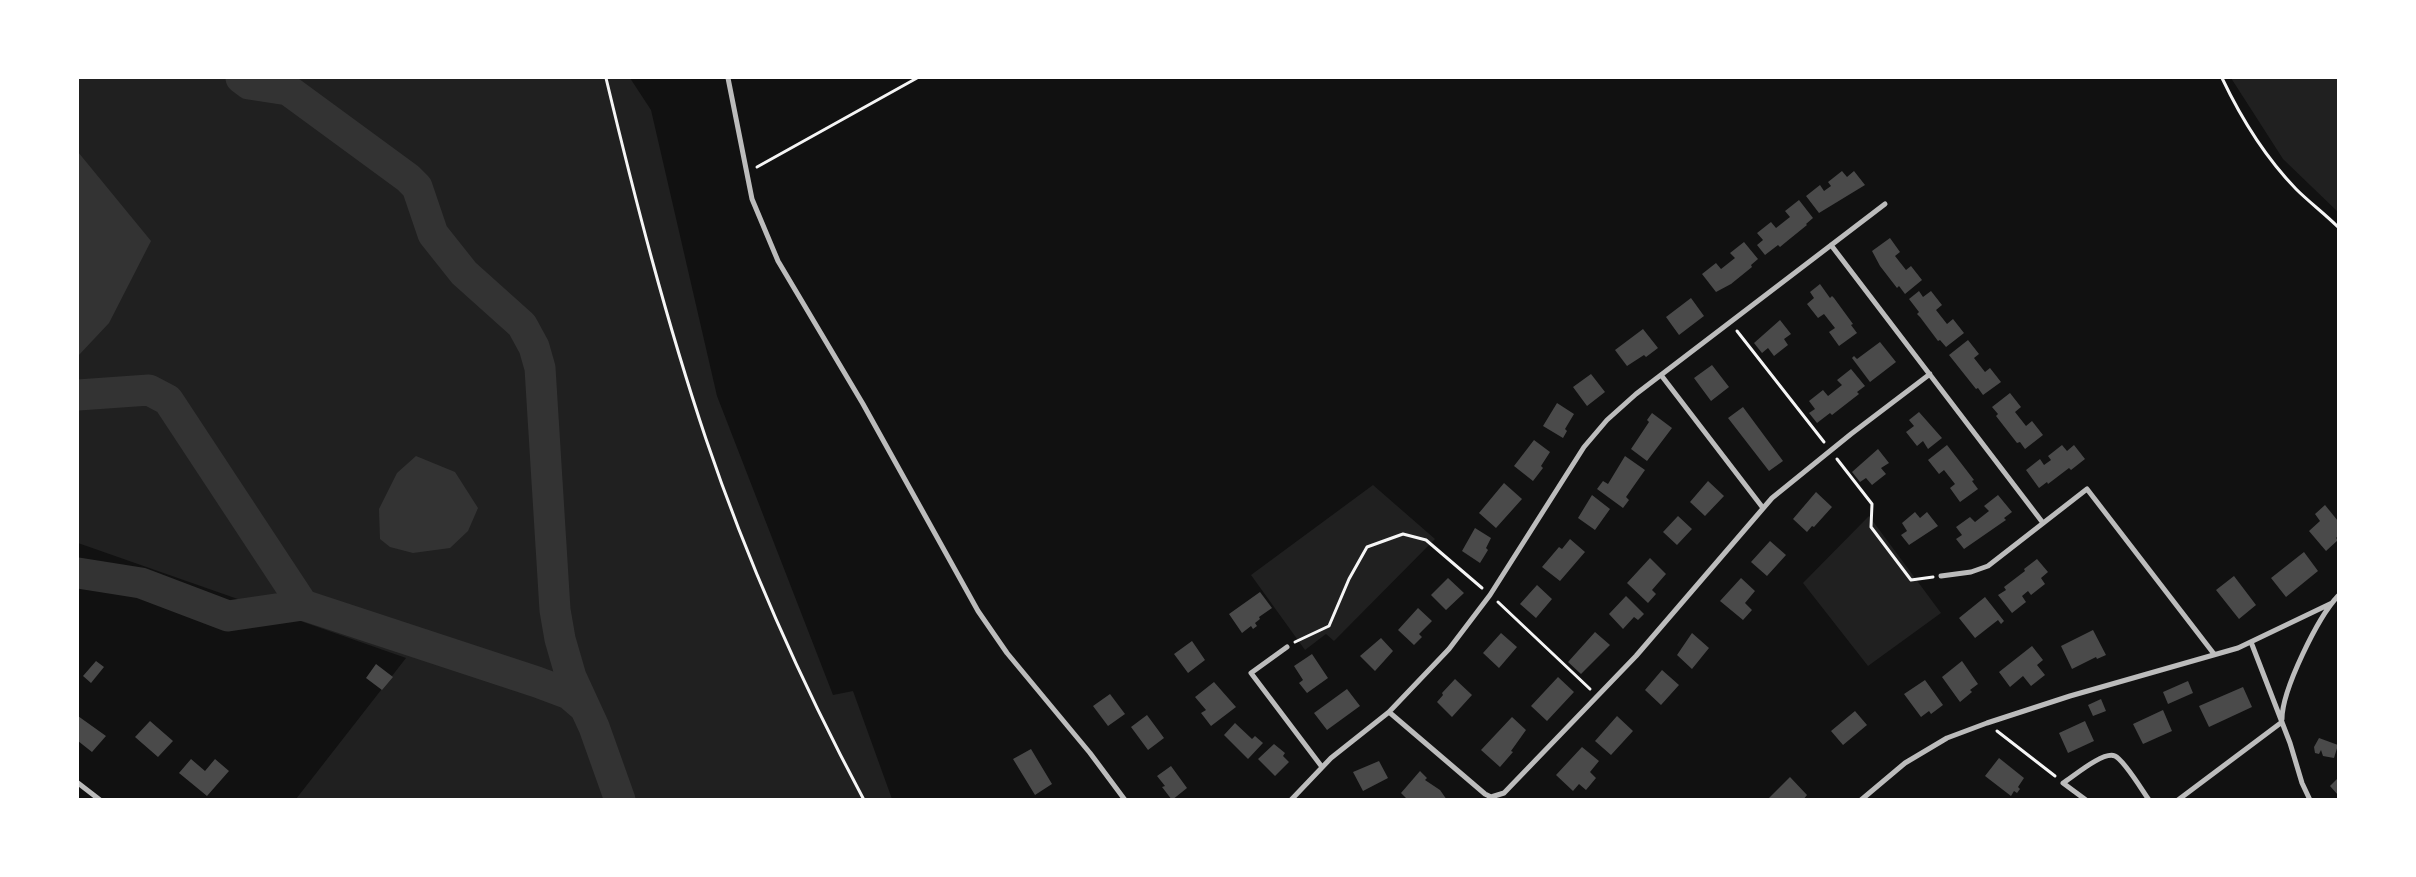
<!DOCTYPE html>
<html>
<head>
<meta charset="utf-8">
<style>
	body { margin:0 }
	#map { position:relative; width:2416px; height:877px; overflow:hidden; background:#111; font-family:"Open Sans",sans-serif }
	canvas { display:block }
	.frame { position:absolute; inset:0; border:79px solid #fff; pointer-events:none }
</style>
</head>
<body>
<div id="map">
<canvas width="2416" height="877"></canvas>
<div class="frame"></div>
</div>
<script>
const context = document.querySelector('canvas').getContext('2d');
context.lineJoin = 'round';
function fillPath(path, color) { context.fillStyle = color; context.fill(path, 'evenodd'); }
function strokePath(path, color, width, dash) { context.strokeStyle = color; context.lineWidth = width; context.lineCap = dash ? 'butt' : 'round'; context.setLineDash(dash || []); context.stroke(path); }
fillPath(new Path2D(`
	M78 78H630L651 110 717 396 833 695 853 691 892 799H296L406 658 78 543Z
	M2231 78H2338V212L2283 159Z
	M1373 485 1435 539 1334 641 1326 634 1305 650 1251 575Z
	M1869 516 1941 613 1868 666 1803 583Z`), '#202020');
fillPath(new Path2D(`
	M78 152 151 241 109 323 78 356Z
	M416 456 455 472 478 508 468 531 450 548 413 553 390 547 380 539 379 509 397 473Z`), '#333');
strokePath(new Path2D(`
	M241 78 249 84 288 90 408 178 417 187 433 234 464 273 522 325 534 347 540 368 555 610 560 639 571 677 594 727 620 800
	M78 395 149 390 168 400 303 605 537 682 569 694 583 706
	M78 573 141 583 228 616 303 605`), '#333', 31);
fillPath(new Path2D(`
	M1842 171 1847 177 1854 171 1865 185 1819 213 1806 196 1820 185 1824 191 1831 186 1828 182Z
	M1799 200 1813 218 1806 224 1807 225 1786 242 1780 247 1778 245 1765 255 1757 245 1763 240 1757 233 1771 222 1776 228 1790 217 1785 211Z
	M1890 238 1900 252 1895 256 1906 270 1911 266 1922 280 1905 294 1899 286 1897 288 1880 266 1872 251Z
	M1744 242 1758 259 1751 265 1752 267 1731 284 1716 292 1702 274 1716 263 1721 269 1735 258 1730 253Z
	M1820 284 1830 298 1832 296 1834 298 1853 324 1851 325 1857 333 1839 346 1829 332 1835 328 1824 314 1818 318 1807 304 1814 298 1810 292Z
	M1919 291 1923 297 1931 291 1942 305 1936 310 1947 324 1953 319 1964 333 1946 347 1940 340 1938 341 1920 317 1917 314 1919 312 1909 299Z
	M1691 298 1704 316 1679 335 1666 317Z
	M1780 320 1791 334 1784 339 1788 345 1774 356 1768 348 1762 353 1754 343Z
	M1643 329 1658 348 1646 357 1644 355 1627 366 1615 350Z
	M1968 340 1979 354 1974 358 1985 372 1990 368 2001 382 1983 395 1978 388 1976 389 1949 355Z
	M1880 342 1896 362 1870 382 1852 358 1854 356 1857 359Z
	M1712 365 1729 387 1711 401 1694 378Z
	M1851 369 1865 386 1857 392 1859 394 1832 415 1830 413 1817 423 1809 413 1815 409 1809 401 1823 390 1828 396 1842 385 1837 380Z
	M1591 374 1605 392 1587 406 1573 387Z
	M2010 393 2021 407 2015 412 2026 426 2032 421 2043 435 2025 449 2020 442 2017 443 1996 416 1998 414 1992 407Z
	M1557 403 1574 414 1565 429 1567 431 1563 438 1543 426Z
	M1743 407 1783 461 1769 471 1728 418Z
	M1919 412 1942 438 1928 449 1923 441 1917 446 1906 432 1914 426 1909 420Z
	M1652 413 1672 428 1647 461 1631 449 1649 422 1647 420Z
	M1534 440 1550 452 1541 466 1543 468 1533 481 1514 466Z
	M1947 445 1974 480 1972 481 1978 489 1960 502 1950 488 1955 484 1944 470 1939 474 1928 460Z
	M2062 445 2067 451 2074 445 2085 459 2071 470 2069 468 2048 484 2047 482 2039 488 2026 470 2040 459 2044 465 2051 460 2048 456Z
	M1878 449 1889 463 1881 468 1886 474 1872 485 1866 478 1860 482 1852 472Z
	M1625 456 1645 470 1626 497 1629 500 1623 508 1597 489 1603 481 1608 484Z
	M1708 481 1724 496 1705 516 1690 502Z
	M1504 483 1522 499 1496 528 1479 513Z
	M1816 492 1832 507 1814 527 1812 526 1807 532 1793 519Z
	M1592 495 1610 509 1595 530 1578 518Z
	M1998 495 2012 512 2004 518 2006 520 2003 522 1964 549 1956 539 1962 535 1956 527 1970 517 1975 522 1989 511 1984 506Z
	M2325 505 2338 521V536L2336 538 2338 540 2326 551 2309 531 2320 521 2315 514Z
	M1915 512 1920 518 1927 512 1938 526 1909 545 1901 535 1907 531 1902 523Z
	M1678 516 1692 529 1677 545 1663 532Z
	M1475 528 1491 538 1486 548 1488 550 1480 563 1462 551Z
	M1570 539 1585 552 1560 581 1542 567 1559 547 1562 549Z
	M1770 541 1786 555 1767 576 1751 562Z
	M2304 552 2318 571 2286 597 2271 578Z
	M1650 558 1666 574 1652 590 1656 594 1648 603 1627 583Z
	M2037 559 2048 572 2041 578 2045 584 2031 595 2028 591 2022 596 2026 602 2012 613 1998 595 2006 590 2004 587 2025 571 2024 569Z
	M2234 576 2256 605 2239 619 2216 590Z
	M1448 578 1464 593 1446 610 1431 595Z
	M1741 578 1755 591 1745 603 1752 610 1743 620 1720 601Z
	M1537 585 1552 599 1536 618 1520 604Z
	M1260 592 1272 608 1259 617 1260 619 1255 623 1257 626 1253 629 1251 626 1242 633 1229 614Z
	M1626 596 1644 614 1638 620 1634 617 1623 629 1609 614Z
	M1985 597 2004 621 2001 624 1998 620 1975 638 1959 618Z
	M1418 608 1432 621 1419 634 1422 637 1414 645 1398 630Z
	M2093 630 2106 655 2097 659 2096 657 2072 669 2061 646Z
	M1595 632 1610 645 1581 674 1568 662Z
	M1501 633 1517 647 1499 668 1483 653Z
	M1692 633 1709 648 1692 669 1677 655Z
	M1381 638 1393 651 1375 671 1360 656Z
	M1192 641 1205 660 1188 673 1174 654Z
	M2032 646 2043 660 2037 665 2045 675 2031 686 2023 676 2010 687 1999 672Z
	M1312 654 1328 678 1307 693 1299 683 1303 680 1294 666Z
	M96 661 104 667 91 683 83 676Z
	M1962 661 1978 684 1970 690 1972 692 1960 702 1942 677Z
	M376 664 393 677 382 690 366 678Z
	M1662 670 1679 685 1661 705 1645 690Z
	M1558 677 1574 692 1547 721 1531 706Z
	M1455 679 1472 695 1452 717 1437 702 1443 695 1442 693Z
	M1925 680 1943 705 1931 714 1929 711 1921 717 1904 694Z
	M2188 681 2193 693 2168 704 2163 692Z
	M1214 682 1236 707 1211 726 1201 713 1206 710 1195 697Z
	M2243 687 2252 707 2209 727 2199 706Z
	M1347 689 1360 706 1327 730 1314 713Z
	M1110 694 1125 714 1108 726 1093 706Z
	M2101 699 2106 711 2093 716 2088 705Z
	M2163 710 2172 731 2143 744 2133 724Z
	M1855 711 1867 725 1843 745 1831 731Z
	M1147 715 1164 738 1148 750 1131 727Z
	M78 716 106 736 92 752 78 741Z
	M1617 716 1633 731 1611 755 1595 741Z
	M1512 717 1526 730 1511 751 1513 752 1500 767 1481 750Z
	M150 721 173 741 158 757 135 737Z
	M2085 721 2094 741 2068 753 2059 733Z
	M1235 723 1252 739 1255 736 1263 743 1248 759 1224 735Z
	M2319 738 2338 745 2334 758 2323 756 2321 750 2319 754 2315 753 2314 747Z
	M1274 744 1285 753 1283 756 1289 762 1275 776 1258 759Z
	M1582 747 1599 761 1590 772 1596 778 1586 790 1579 784 1573 791 1556 775Z
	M1031 749 1052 784 1035 795 1013 759Z
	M1999 758 2024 778 2018 787 2020 789 2017 793 2014 791 2011 796 1985 776Z
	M191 759 205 771 215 759 229 771 207 796 179 773Z
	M1379 761 1388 778 1363 791 1353 772Z
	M1171 766 1187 788 1172 800 1162 787 1165 786 1157 776Z
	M1420 771 1427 778 1425 780 1440 790 1447 800H1408L1401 793Z
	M1790 777 1807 795 1803 800H1767Z
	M2338 778V795L2330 786Z`), '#4a4a4a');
strokePath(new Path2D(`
	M606 78C635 199 666 320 706 439 748 563 802 684 864 800
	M2222 78C2241 118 2265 157 2296 189 2309 202 2325 214 2338 227
	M757 167 917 78
	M1737 331 1824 442
	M1837 459 1872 504 1871 527 1911 580 1933 577
	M1498 602 1590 689
	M1295 642 1329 626 1349 579 1367 547 1403 534 1426 540 1482 588
	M1997 731 2055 776`), '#f5f5f5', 3);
strokePath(new Path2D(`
	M728 78 752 199 778 261 863 404 978 611 1007 653 1090 753 1125 800
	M1831 245 2043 523
	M1661 375 1763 508
	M1941 576 1971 572 1988 566 2087 489 2214 654
	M2251 642 2290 743 2302 783 2310 800
	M1287 647 1251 673 1322 767
	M1389 712 1485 794 1491 797 1504 793 1636 656 1772 498 1851 434 1930 374
	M2282 719C2282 690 2318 617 2338 596
	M78 783 100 800
	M1291 800 1331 758 1389 712 1449 649 1490 595 1584 447 1607 420 1636 394 1885 204
	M1861 800 1905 763 1947 738 1987 723 2070 696 2238 648 2332 603
	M2086 800 2063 783C2074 776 2103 751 2115 756 2124 760 2142 790 2149 800
	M2178 800 2282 722`), '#bcbcbc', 5);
</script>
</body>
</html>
